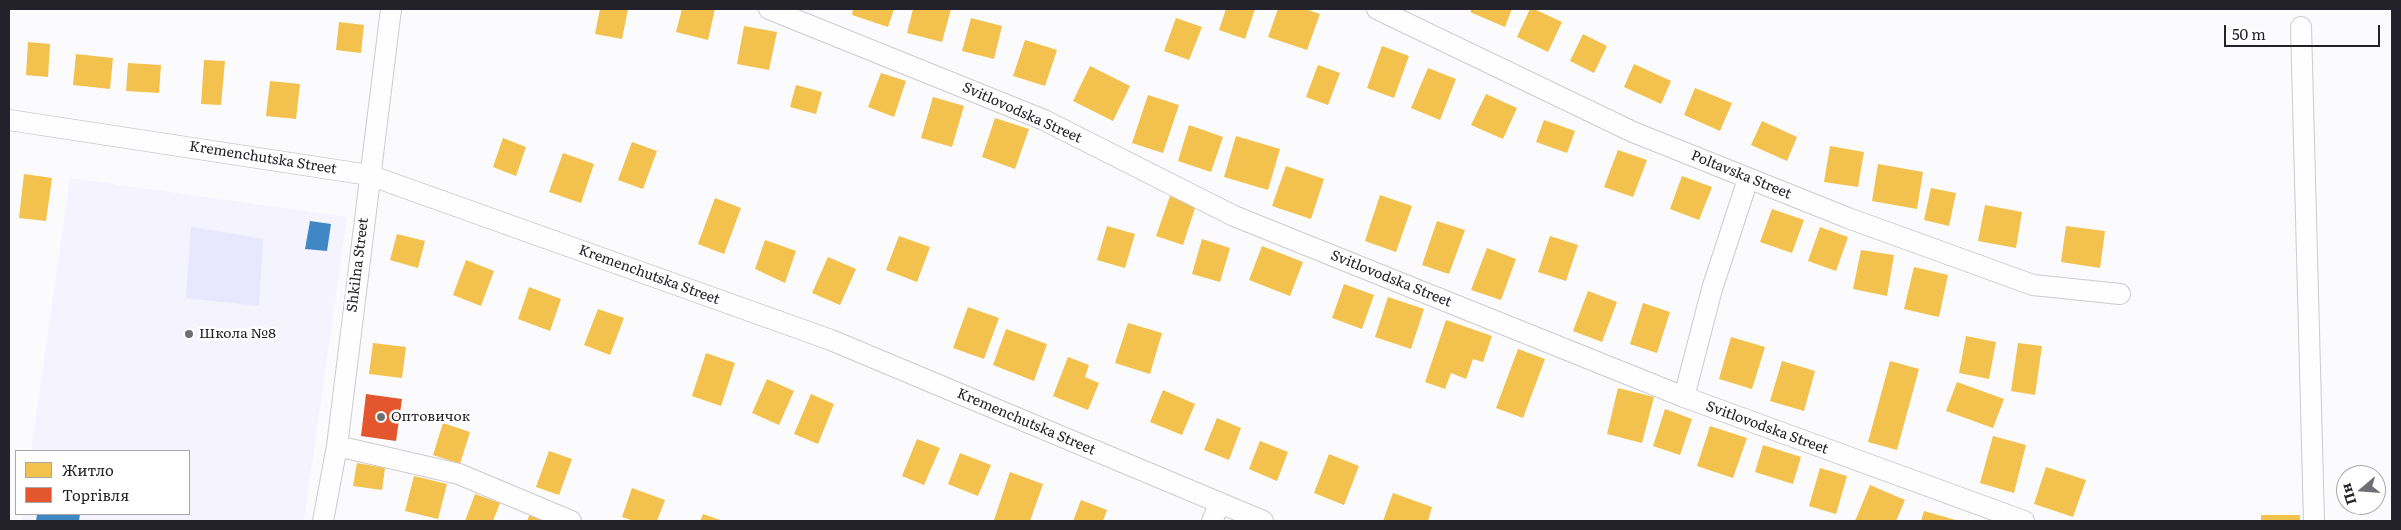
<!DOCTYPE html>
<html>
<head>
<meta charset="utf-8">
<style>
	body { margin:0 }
	#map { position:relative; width:2401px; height:530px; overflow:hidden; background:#fbfbfd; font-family:Literata,serif }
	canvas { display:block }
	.frame { position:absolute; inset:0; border:10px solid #23222a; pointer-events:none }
	.legend { position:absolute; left:15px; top:450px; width:175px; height:65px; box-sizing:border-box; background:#fff; border:1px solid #a7a7aa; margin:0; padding:6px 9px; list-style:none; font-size:15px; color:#23222a }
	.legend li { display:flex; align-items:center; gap:10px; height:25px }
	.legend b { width:25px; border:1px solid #a7a7aa }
	.north { position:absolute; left:2336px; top:465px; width:50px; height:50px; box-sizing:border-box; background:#fff; border:1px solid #a7a7aa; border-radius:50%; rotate:252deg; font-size:14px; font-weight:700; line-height:20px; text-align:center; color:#23222a }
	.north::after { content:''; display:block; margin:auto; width:18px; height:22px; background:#6f6e74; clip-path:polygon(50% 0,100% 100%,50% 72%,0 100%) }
	.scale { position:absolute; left:2224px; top:25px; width:156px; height:22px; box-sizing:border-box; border:2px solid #23222a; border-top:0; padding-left:6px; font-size:15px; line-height:18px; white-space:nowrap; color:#23222a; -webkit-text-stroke:4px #fff; paint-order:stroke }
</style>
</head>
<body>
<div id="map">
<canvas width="2401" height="530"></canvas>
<div class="frame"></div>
<ul class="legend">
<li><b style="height:14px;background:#f2c14e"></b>Житло</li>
<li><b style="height:14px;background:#e4572e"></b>Торгівля</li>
</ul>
<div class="north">Пн</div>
<div class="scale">50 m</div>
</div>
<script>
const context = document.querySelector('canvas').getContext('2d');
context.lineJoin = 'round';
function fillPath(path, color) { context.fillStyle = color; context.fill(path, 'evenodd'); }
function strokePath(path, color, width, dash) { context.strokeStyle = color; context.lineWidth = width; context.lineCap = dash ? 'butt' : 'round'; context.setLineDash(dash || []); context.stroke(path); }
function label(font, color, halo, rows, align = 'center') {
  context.font = font + ' Literata,serif'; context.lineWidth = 5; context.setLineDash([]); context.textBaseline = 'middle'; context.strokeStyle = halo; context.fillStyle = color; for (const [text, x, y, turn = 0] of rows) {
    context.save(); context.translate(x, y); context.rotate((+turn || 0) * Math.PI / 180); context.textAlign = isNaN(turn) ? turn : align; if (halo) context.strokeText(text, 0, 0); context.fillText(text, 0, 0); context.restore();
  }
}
fillPath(new Path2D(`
	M70 178 347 217 304 521H21L22 514H189V451H31Z`), '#f4f3fe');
fillPath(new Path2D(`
	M191 227 263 239 259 306 186 298Z`), '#e7e7fd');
fillPath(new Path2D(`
	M600 9H628L622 39 595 34Z
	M682 9H715L708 40 676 32Z
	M853 9H894L888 27 852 15Z
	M913 9H951L942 42 907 33Z
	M1226 9H1255L1245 39 1219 30Z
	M1278 9H1305L1320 14 1307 50 1268 37Z
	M1472 9H1512L1505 27 1470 12Z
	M1530 9H1534L1562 22 1548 52 1517 37Z
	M971 18 1002 26 994 59 962 51Z
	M1176 18 1202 27 1189 60 1164 51Z
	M339 22 364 25 361 53 336 50Z
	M744 26 777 32 769 70 737 64Z
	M1583 34 1607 46 1594 73 1570 61Z
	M1025 40 1057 50 1045 86 1013 76Z
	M28 42 50 44 48 77 26 75Z
	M1382 46 1409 56 1394 98 1367 88Z
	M76 54 113 58 110 89 73 85Z
	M204 60 225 61 221 105 201 104Z
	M128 63 161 65 159 93 126 91Z
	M1634 64 1671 81 1661 104 1624 87Z
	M1318 65 1340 73 1328 105 1306 97Z
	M1090 66 1130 86 1113 121 1073 101Z
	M1428 68 1456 79 1440 120 1411 108Z
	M881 73 906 81 894 117 868 107Z
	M270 81 300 84 296 119 266 116Z
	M796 85 822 92 816 114 790 107Z
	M1695 88 1732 103 1720 131 1684 115Z
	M1486 94 1517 108 1503 139 1471 125Z
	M1148 95 1179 105 1163 153 1132 143Z
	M933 97 964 106 952 147 921 138Z
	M995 118 1029 129 1015 169 982 157Z
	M1544 120 1575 131 1567 153 1536 142Z
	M1762 121 1797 137 1787 161 1751 145Z
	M1189 125 1223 137 1211 172 1178 161Z
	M1236 136 1280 149 1268 190 1224 177Z
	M503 138 526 147 516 176 493 167Z
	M632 142 657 151 643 189 618 180Z
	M1830 146 1864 152 1858 187 1824 182Z
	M1618 150 1647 160 1633 197 1604 187Z
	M563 153 594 164 581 203 549 192Z
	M1878 164 1923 172 1917 209 1872 201Z
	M1286 166 1324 179 1311 219 1272 206Z
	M24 174 52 178 46 221 19 218Z
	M1682 176 1712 187 1699 220 1670 209Z
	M1931 188 1956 193 1949 226 1924 220Z
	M1380 195 1412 206 1396 252 1365 241Z
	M1170 196 1196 205 1183 245 1156 236Z
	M715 198 741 208 724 254 698 244Z
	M1985 205 2022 212 2016 248 1978 241Z
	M1772 209 1804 220 1792 253 1760 242Z
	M1437 221 1465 230 1449 274 1422 265Z
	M1107 226 1135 234 1125 268 1097 260Z
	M2066 226 2105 231 2100 268 2061 262Z
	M1820 227 1848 237 1836 271 1808 261Z
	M397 234 425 241 418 268 390 260Z
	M899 236 930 247 917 282 886 270Z
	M1550 236 1578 245 1566 281 1538 272Z
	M1202 239 1230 248 1220 282 1192 274Z
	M765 240 796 251 785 283 755 269Z
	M1262 246 1303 262 1290 296 1249 280Z
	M1487 248 1516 259 1501 300 1471 290Z
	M1861 250 1894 255 1887 296 1853 289Z
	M828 257 856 269 840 305 812 293Z
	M466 260 494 271 481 306 453 295Z
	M1914 267 1948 275 1939 317 1904 309Z
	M1344 284 1374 295 1362 329 1332 318Z
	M529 287 561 299 550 331 518 319Z
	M1588 291 1617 302 1602 342 1573 331Z
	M1388 297 1424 309 1411 349 1375 337Z
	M1643 303 1670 312 1657 353 1630 344Z
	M968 307 999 318 984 359 953 348Z
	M598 309 624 318 610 355 584 345Z
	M1446 320 1492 336 1483 362 1473 359 1466 379 1451 373 1445 389 1425 382Z
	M1128 323 1162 333 1150 374 1115 363Z
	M1006 329 1047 344 1034 381 993 365Z
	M1966 336 1996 342 1989 379 1959 373Z
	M1731 337 1765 347 1752 389 1719 379Z
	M373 343 406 347 402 378 369 374Z
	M2018 343 2042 346 2035 395 2011 391Z
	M1518 349 1545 359 1523 418 1496 408Z
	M706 353 735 363 721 406 692 396Z
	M1068 357 1089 365 1085 377 1099 383 1088 410 1053 396Z
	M1782 361 1815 371 1804 411 1770 401Z
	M1890 361 1919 369 1897 450 1868 442Z
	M767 379 794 391 779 425 752 413Z
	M1957 382 2004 399 1993 428 1946 411Z
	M1618 388 1654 397 1642 443 1607 434Z
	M1163 390 1195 404 1182 435 1150 422Z
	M811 394 834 404 818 444 794 434Z
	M1665 409 1692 419 1680 455 1653 446Z
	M1217 418 1241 428 1229 460 1204 450Z
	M443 423 470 432 460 464 433 455Z
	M1710 426 1747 438 1733 478 1697 466Z
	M1993 436 2026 445 2014 493 1980 483Z
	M917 439 940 448 924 485 902 476Z
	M1260 441 1288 452 1277 481 1249 469Z
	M1763 445 1801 457 1793 484 1755 472Z
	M549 451 572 459 559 495 536 487Z
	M960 453 991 465 978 496 948 484Z
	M1329 454 1359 466 1344 505 1314 493Z
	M357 463 385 468 382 490 353 486Z
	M2046 467 2086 480 2073 517 2034 504Z
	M1820 468 1847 476 1836 514 1809 506Z
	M1010 472 1043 484 1030 521 994 520Z
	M414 476 447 484 438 519 405 511Z
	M1870 485 1905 500 1896 521H1855Z
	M632 488 665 500 657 521H634L622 517Z
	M1393 493 1432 507 1428 521H1383Z
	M475 494 500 503 493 521H465Z
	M1081 500 1107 510 1103 521H1073Z
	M1924 511 1959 521H1921Z
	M530 514 547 521H527Z
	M703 514 723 521H700Z
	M2261 515H2300V521H2261Z`), '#f2c14e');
fillPath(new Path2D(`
	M366 394 402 399 396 441 361 436Z`), '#e4572e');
fillPath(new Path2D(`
	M310 221 331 224 327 251 305 249Z
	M37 514H80L79 521H36Z`), '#3f88c5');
const minor = new Path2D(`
	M769 9 1044 120 1234 216 1684 397 2024 521
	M1377 9 1633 132 1848 218 2033 285 2120 294
	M2301 27 2314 521
	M9 120 369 175 831 340 1263 521
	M1684 397 1712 289 1748 179
	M337 446 459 474 571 521
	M323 521 337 446 391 9
	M1212 521 1220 503`);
strokePath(minor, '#cbcbd0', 22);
strokePath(minor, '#fefeff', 20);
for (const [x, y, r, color] of [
	[189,334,5,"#6f6e74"],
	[381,417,5,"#6f6e74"]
]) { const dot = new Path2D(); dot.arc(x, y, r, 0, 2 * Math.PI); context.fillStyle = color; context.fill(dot); strokePath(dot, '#fff', 2); }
label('14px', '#23222a', '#fff', [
	["Svitlovodska Street",1022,113,24],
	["Kremenchutska Street",263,158,9],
	["Poltavska Street",1741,175,22],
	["Shkilna Street",358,265,-83],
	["Kremenchutska Street",649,275,20],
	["Svitlovodska Street",1391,279,22],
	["Kremenchutska Street",1026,422,23],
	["Svitlovodska Street",1767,428,20]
]);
label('14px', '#23222a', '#fff', [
	["Школа №8",199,334],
	["Оптовичок",391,417]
], 'left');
</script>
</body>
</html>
